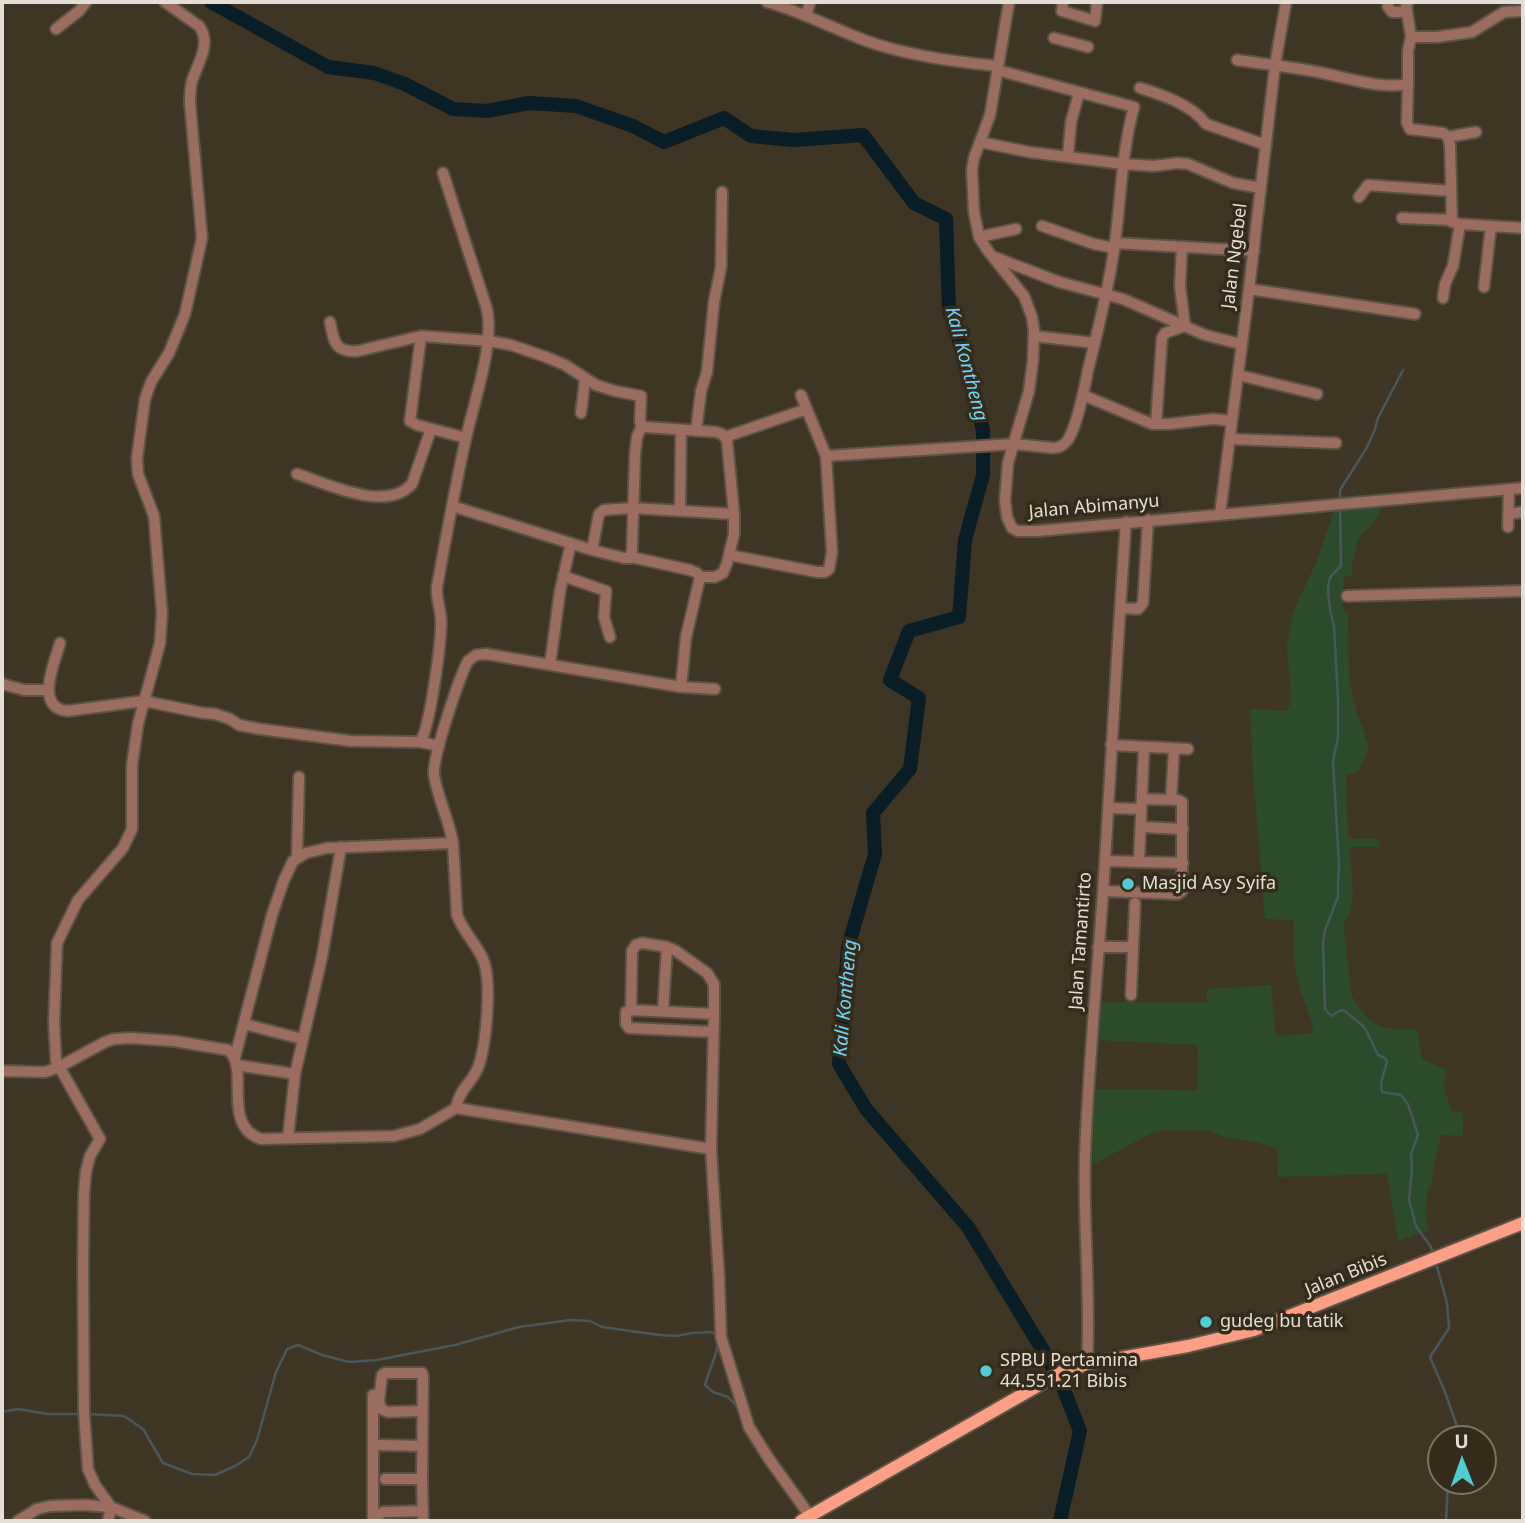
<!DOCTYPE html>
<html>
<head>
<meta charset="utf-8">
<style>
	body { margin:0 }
	#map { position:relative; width:1525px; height:1523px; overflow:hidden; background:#3f3525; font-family:"Noto Sans",sans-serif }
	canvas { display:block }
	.frame { position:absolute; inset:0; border:4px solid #e4ded4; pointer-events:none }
	.north { position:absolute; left:1427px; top:1425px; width:70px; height:70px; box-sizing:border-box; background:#352b1b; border:2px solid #7b7365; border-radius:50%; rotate:359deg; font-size:19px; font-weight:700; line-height:28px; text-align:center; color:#e4ded4 }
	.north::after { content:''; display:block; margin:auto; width:24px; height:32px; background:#51ccd3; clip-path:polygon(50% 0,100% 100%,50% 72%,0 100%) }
</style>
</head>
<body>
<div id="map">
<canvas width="1525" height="1523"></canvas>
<div class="frame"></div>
<div class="north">U</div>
</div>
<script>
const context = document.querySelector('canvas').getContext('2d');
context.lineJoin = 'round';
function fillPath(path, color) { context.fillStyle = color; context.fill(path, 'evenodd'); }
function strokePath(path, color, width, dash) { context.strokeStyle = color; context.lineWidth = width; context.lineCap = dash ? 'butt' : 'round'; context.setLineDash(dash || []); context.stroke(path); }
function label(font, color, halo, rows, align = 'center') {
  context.font = font + ' "Noto Sans",sans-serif'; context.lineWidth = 7; context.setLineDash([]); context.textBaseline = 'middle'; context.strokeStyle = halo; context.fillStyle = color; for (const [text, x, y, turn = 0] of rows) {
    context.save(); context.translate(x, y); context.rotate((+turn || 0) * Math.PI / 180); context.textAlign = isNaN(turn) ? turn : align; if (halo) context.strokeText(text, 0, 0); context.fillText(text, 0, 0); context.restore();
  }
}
fillPath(new Path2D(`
	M1384 504 1373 524 1362 534 1357 542 1352 565V575L1344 577 1343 612H1348L1349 678 1355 707 1369 747 1358 772 1354 774H1346L1348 838 1379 839 1380 847H1350L1353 897 1350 911 1344 923V928L1351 994C1355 1003 1367 1019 1377 1025 1387 1030 1405 1029 1417 1029L1422 1059 1446 1070 1444 1087 1451 1111 1463 1113V1136L1441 1135 1434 1163 1432 1183 1428 1189 1425 1215 1429 1230 1398 1241 1387 1174 1278 1177 1277 1148 1252 1141 1228 1138 1209 1131 1165 1130 1148 1135 1092 1165 1095 1089 1197 1090 1198 1045 1095 1040 1098 1002H1207V989L1271 985 1276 1036 1313 1033C1314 1019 1301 996 1298 981 1293 961 1293 940 1294 920L1265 919 1253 773 1250 709 1284 711 1288 709 1291 700 1287 645 1293 612 1316 563 1335 508Z`), '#2c4b2a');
strokePath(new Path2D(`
	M1340 500V490L1366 449 1374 432 1378 418 1403 370
	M1340 507 1341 566 1331 576 1329 581 1328 590 1330 610 1334 626 1338 700V737L1333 761 1339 865 1338 883V897L1325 930 1323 942 1325 1009 1331 1016 1341 1010 1345 1011 1365 1028 1378 1055 1385 1058 1387 1062 1381 1083 1382 1092 1401 1095 1408 1104 1418 1135 1411 1154 1412 1170 1409 1200 1416 1226 1431 1247 1433 1253
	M1436 1263 1447 1303 1449 1328 1430 1357 1445 1392 1459 1432V1439
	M718 1343C716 1358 709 1370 705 1385L713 1392 728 1397 738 1407
	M2 1412 18 1409 47 1414H82
	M88 1414 124 1416 143 1429 163 1463 192 1474 215 1475 235 1466 249 1457 257 1440 276 1372 287 1349 298 1345 322 1355 349 1362 377 1360 455 1345 519 1327 571 1320 590 1321 602 1327 660 1335 676 1336 692 1333 711 1332 716 1334
	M1446 1521 1448 1481`), '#4a575a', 2.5);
strokePath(new Path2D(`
	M211 2 328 67 374 73 405 84 453 109 487 111 529 103 576 106 633 126 664 142 724 118 751 136 794 140 863 135 914 203 946 219 949 310 967 365 983 430V475L965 540 959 617 909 631 890 680 919 698 910 769 873 813 875 854 848 947 839 1064 866 1109 968 1227 1047 1357 1062 1385 1080 1431 1060 1521`), '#081d25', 14);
const minor = new Path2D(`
	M767 2C800 11 832 28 864 40 904 55 955 62 998 66
	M1009 2 990 115 974 158 972 170 974 212 979 237 988 251 1024 296 1032 317 1034 330 1033 360 1029 391 1008 463 1005 500 1007 517 1012 528 1018 531H1037L1523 488
	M1063 2 1062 11 1095 21 1097 2
	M1388 2V7L1392 12H1407
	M1408 2 1406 5 1411 37
	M806 16 810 2
	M56 29 79 11 86 2
	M1054 38 1088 47
	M1237 60C1264 64 1291 67 1318 72 1344 77 1382 90 1408 84L1407 118V123L1410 129 1443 133 1448 137 1450 145 1452 222 1460 224 1523 228
	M1408 84V51L1411 37H1437L1472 32 1504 12 1523 11
	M1140 88C1163 95 1192 105 1206 124L1266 145
	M1448 137 1476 132
	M980 142 1029 152 1123 164 1154 166 1178 163 1188 164 1233 183 1261 188
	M1068 156 1071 122 1079 93
	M1359 197 1368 185 1451 191
	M1402 218 1452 220
	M1042 226 1094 244 1114 248
	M979 237 1016 229
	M1115 243 1254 251
	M994 257 1059 282 1123 299 1205 335 1241 344
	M1484 287 1491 226
	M1249 289 1415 314
	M1443 298 1445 284 1453 266 1460 224
	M330 322C334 342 335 353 358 351L421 336 489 341 511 345 546 357 565 365 596 385 615 391 641 396 640 422 642 425 645 427 716 432 722 434 727 440 734 514V534L727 563 723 573 715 577H700
	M421 336 410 421 417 425 466 438
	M1034 336 1095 343
	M1238 375 1317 394
	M1083 395 1152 424H1169L1213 419 1232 421
	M581 413 585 379
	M1156 424 1162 338 1165 333 1185 326 1180 286 1182 247
	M696 431 701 391 707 372 714 302 721 267 722 192
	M725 437 807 409
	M1230 439 1336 443
	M826 456 1014 444 1053 448C1059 448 1063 446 1067 441 1076 430 1085 386 1088 370 1098 330 1108 291 1114 250 1121 202 1121 154 1134 107L997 70
	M297 474C328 484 386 513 412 484L431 429
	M452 506 592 550 624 558H630L632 550 635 454 637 437 642 425
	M680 511 681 431
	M1220 514 1249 289 1275 65 1286 2
	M1508 514 1523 512
	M1508 527 1509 489
	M592 550 599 514 604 510 632 508 734 514
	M729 555 817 572H825L829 569 832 552 826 456 801 395
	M631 557 690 570 697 573 700 577 686 637 681 687
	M563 576 606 591 604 617 610 637
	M1347 596 1523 591
	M1120 608 1138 609 1143 603 1148 520
	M60 643C55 662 34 707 67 711L144 701 203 713 215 714 230 719 239 725 260 729 351 741 420 742 439 746
	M550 665 560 591 571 543
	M2 684 24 690H48
	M420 742C430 729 442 638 441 619 440 607 436 598 437 587 446 537 455 487 466 438 474 401 496 341 486 306L443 173
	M1111 745 1188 749
	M1171 800 1174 749
	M1108 808 1141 809
	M1141 827 1183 829
	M297 858 299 777
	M1105 861 1183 863
	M1139 862 1144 748
	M1103 891 1178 894 1182 891V802L1178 800 1142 799
	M1098 947H1133
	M1131 995 1135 903
	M631 1010 632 951 636 945 642 943 667 947 676 951 707 973 714 984V1014
	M663 1011 667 947
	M244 1024 302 1039
	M713 1032 629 1028 626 1024V1012L631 1010 714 1014 711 1149 719 1278 721 1337 749 1427 769 1459 810 1516
	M235 1057 272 915 284 880 293 861 306 853 327 848 453 843
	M236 1065 295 1074
	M2 1071 45 1072 59 1067 105 1042 114 1039 130 1038 174 1041 228 1050C251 1067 220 1125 261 1139L394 1136 420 1129 456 1108 711 1149
	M456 1108C460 1087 473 1083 479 1065 486 1043 493 979 482 957 475 943 463 931 457 915L453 843C449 820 438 799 434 775 432 758 459 678 468 661L476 655 486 654 681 687 715 689
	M288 1138 295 1074 322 957 341 847
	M1087 1364C1091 1295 1083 1226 1085 1157 1088 1069 1097 980 1103 892 1111 769 1117 645 1126 522
	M422 1411 388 1412 381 1409 379 1401 382 1375 385 1373H422L423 1376 422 1479 423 1521
	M380 1445 422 1446
	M385 1479H422
	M18 1521 37 1509 50 1506 84 1505 111 1507 145 1521
	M108 1521 111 1507 95 1485 88 1469 84 1412 83 1265 84 1192 86 1171 90 1156 100 1139 56 1061 54 1023 57 943 78 900 123 848 132 829V765L138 724 160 643 162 613 154 516 138 474 137 458 145 399 151 382 169 353 185 314 202 238 190 104C190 96 190 88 192 81 198 63 212 43 199 26L165 2
	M373 1521V1395
	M377 1521 378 1516 383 1512 423 1511`);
const major = new Path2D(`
	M801 1521 1062 1372 1087 1364 1188 1346 1254 1330 1523 1223`);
strokePath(minor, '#5d5344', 14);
strokePath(major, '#5d5344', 16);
strokePath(minor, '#9a6d5f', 10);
strokePath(major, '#fc9f84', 12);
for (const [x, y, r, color] of [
	[1128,884,7,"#51ccd3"],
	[1206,1322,7,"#51ccd3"],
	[986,1371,7,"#51ccd3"]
]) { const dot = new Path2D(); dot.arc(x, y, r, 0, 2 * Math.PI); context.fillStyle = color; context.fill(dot); strokePath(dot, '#352b1b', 2.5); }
label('18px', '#e4ded4', '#352b1b', [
	["Jalan Ngebel",1235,256,-83],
	["Jalan Abimanyu",1094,507,-5],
	["Jalan Tamantirto",1081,941,-86],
	["Jalan Bibis",1346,1275,-22]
]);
label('18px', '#e4ded4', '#352b1b', [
	["Masjid Asy Syifa",1142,884],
	["gudeg bu tatik",1220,1322],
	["SPBU Pertamina",1000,1361],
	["44.551.21 Bibis",1000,1382]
], 'left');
label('italic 19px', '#70d5fc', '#352b1b', [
	["Kali Kontheng",966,364,75],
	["Kali Kontheng",846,998,-85]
]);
</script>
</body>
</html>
